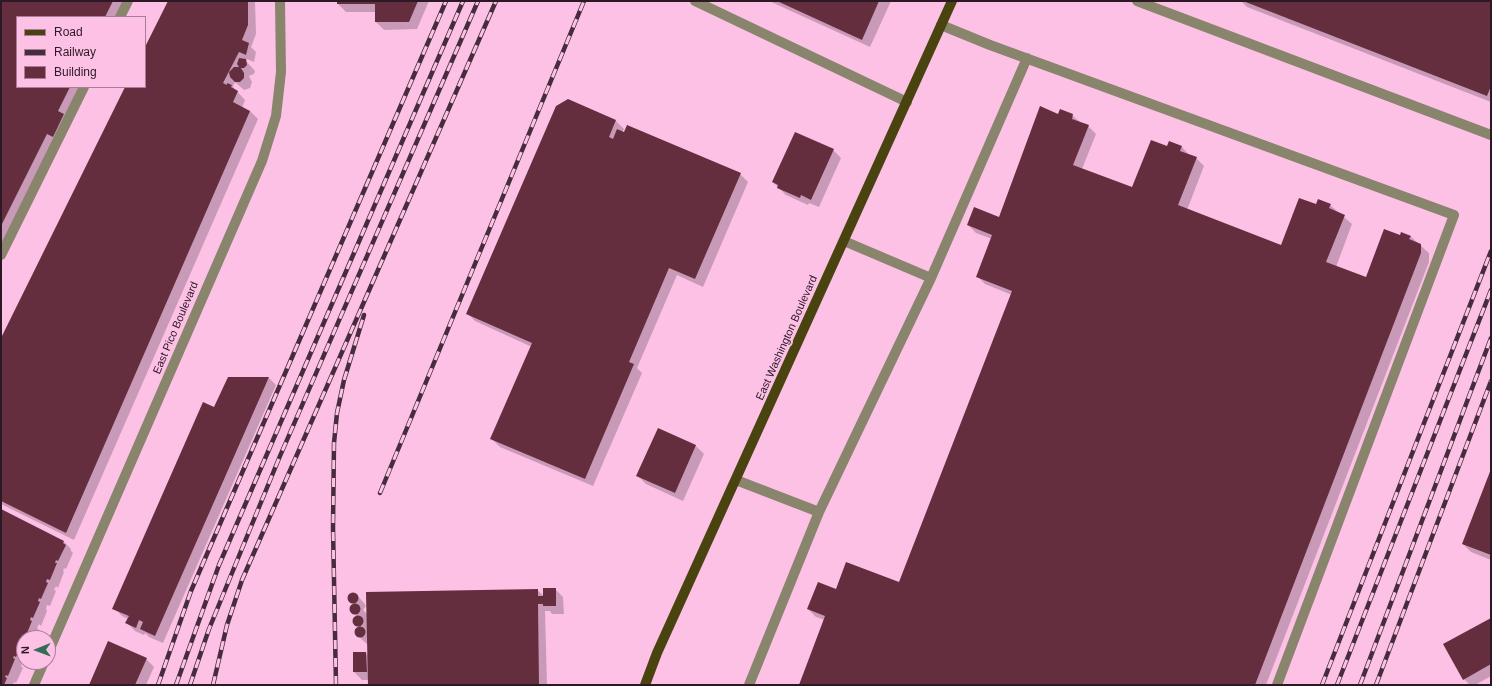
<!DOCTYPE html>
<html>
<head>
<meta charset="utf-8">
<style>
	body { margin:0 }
	#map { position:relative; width:1492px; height:686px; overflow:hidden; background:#fcc1e5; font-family:Arial,sans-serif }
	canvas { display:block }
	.frame { position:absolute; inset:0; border:2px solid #2d1825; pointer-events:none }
	.legend { position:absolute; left:16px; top:16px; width:130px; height:72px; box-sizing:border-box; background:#fcc1e5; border:1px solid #a97d98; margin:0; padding:5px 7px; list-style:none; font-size:12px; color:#2d1825 }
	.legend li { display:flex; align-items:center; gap:8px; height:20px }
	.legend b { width:20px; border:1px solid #a97d98 }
	.north { position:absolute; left:16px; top:630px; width:40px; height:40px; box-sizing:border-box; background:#fcc1e5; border:1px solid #a97d98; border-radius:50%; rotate:269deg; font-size:11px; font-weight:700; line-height:16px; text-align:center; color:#2d1825 }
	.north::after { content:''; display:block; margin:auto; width:14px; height:18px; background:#356c53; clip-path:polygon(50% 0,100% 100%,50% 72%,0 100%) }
</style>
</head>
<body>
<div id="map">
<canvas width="1492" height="686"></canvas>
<div class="frame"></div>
<ul class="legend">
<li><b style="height:5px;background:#494310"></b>Road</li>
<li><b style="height:5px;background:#462c3c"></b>Railway</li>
<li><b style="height:11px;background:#642e3e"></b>Building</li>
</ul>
<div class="north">N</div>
</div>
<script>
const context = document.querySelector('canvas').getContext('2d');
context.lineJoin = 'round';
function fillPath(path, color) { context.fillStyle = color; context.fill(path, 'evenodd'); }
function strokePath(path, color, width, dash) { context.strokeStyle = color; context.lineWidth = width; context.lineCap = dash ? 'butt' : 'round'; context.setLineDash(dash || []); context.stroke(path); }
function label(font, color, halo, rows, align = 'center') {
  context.font = font + ' Arial,sans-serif'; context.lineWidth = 4; context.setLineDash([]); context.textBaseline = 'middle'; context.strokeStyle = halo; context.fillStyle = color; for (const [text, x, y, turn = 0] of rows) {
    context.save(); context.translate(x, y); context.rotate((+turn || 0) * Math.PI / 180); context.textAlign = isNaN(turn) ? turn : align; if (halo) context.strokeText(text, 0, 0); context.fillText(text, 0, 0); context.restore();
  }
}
fillPath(new Path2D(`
	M1 1H124L116 17H17V87H82L1 250Z
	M169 1H255L256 34 251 47 256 52 254 62 247 59 246 61 255 71 254 74 249 76 252 82 250 88 244 90 235 82 233 87 245 100 242 108 250 111 258 119 74 540 1 504V340L126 87H145V49Z
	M338 1H429L417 29 384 30 376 22V12H346L338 4Z
	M769 1H891L870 47Z
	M1241 1H1491V102L1247 7Z
	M568 100 616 121 624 129 622 132 740 174 748 182 703 287 677 275 637 368 642 373 593 486 500 447 492 439 532 347 475 321 467 313Z
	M1059 115H1072L1081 123 1088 126 1096 134 1082 169 1133 189 1168 147 1170 143 1182 147 1190 156 1196 158 1204 166 1187 210 1282 246 1317 205H1330L1352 224 1336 267 1366 279 1401 236H1410L1429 253V262L1266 685H799L825 620 816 617 808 609 836 591 899 583 1012 295 985 284 977 276 992 239 976 233 968 225 999 218Z
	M833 150 841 158 819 207 809 203 808 205 786 195 773 182Z
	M269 378 276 385 163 643 149 637 145 633 144 635 135 631 127 623 128 619 122 616 114 608Z
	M659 430 696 446 704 454 683 501 646 484 638 476Z
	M1491 471V560L1471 552 1463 544Z
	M1 510 63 541 71 549V551L73 553 66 569 64 568 63 571 64 572 58 588 56 586 54 590 56 591 50 606 47 605 46 609 47 611 41 626 39 624 37 628 39 630 36 638H24V662H25L24 664 22 663 21 666 23 668 16 683 14 682 13 685H1Z
	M555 589 563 597 564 614H552L550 611H545L547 685H369V680H362L354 672 366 653 368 656V645L358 636 356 632 359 628 353 621 356 616 351 609 354 605 348 598 349 595 353 593 356 594 364 603 366 606 363 610 367 614 537 590 544 596Z
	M1491 619V676L1475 685H1470L1464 679Z
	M146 659 154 667 146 685H90Z`), '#0003');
fillPath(new Path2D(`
	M1 1H113L105 17H17V87H70L58 111 64 114 53 137 47 134 1 226Z
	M168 1H248V25L242 40 249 43 246 55 239 52 223 83 227 85V83L232 85 231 87 238 91 233 102 250 111 66 533 1 501V338L125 87H145V47Z
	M337 1H418L409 22H375V4H337Z
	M777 1H879L862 40Z
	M1243 1H1491V86L1487 96Z
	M239 58 246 59 247 65 244 68H241L244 73V78L240 82H235L230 77 229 72 234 67H239L237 64Z
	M568 99 616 120 609 137 613 139 617 129 624 132 627 125 741 173 695 279 669 268 629 362 634 364 585 479 490 439 532 343 466 314 556 106Z
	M1040 106 1058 114 1060 109 1073 114 1072 119 1089 125 1073 165 1132 187 1151 140 1167 146 1169 141 1182 146 1180 151 1197 157 1178 205 1281 245 1299 198 1316 204 1318 199 1331 204 1329 208 1345 215 1326 262 1366 277 1384 229 1400 235 1401 232 1411 236 1409 239 1421 244V253L1255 685H799L825 616 807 609 818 582 836 589 846 562 899 582 1012 291 976 277 992 235 967 225 974 207 999 217Z
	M795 132 834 149 811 200 801 195 800 198 777 188 778 185 772 182Z
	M228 377H269L155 636 140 629 143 622 139 620 136 628 125 623 129 616 112 609 203 402 214 407Z
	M658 428 696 445 675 493 636 476Z
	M1491 469V555L1462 544Z
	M1 509 64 541 63 543 66 545 58 561 56 560 55 563H57L50 580 47 579 46 582 48 583 41 599 39 598 38 601 40 602 33 618 31 617 30 620 32 621 25 638 22 637 21 639 24 640 16 657 14 656 13 658 15 659 8 676 6 675 5 677 7 678 4 685H1Z
	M543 588H556V606H543V604H538L539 685H368L366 592 538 589V596H543Z
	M347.5 598a5.5 5.5 0 1 1 11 0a5.5 5.5 0 1 1-11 0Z
	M349.5 609a5.5 5.5 0 1 1 11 0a5.5 5.5 0 1 1-11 0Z
	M352.5 621a5.5 5.5 0 1 1 11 0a5.5 5.5 0 1 1-11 0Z
	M1491 618V664L1463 680 1443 644Z
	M354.5 632a5.5 5.5 0 1 1 11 0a5.5 5.5 0 1 1-11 0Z
	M108 641 147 658 135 685H89Z
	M353 652H366L367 672H353Z`), '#642e3e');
strokePath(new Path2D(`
	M695 1 907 102
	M1137 1 1491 135
	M120 17 128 1
	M941 25 990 45 1454 215 1277 685
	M844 241 931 278
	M1 255 84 87
	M736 480 819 512
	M749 685 819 512 931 278 1027 58`), '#88856c', 10);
strokePath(new Path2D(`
	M48 653 262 161 276 116 281 72 280 1
	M34 685 44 662`), '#88856c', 10);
strokePath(new Path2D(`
	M645 685 657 653 952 1`), '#494310', 10);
const rail = new Path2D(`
	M380 493 584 1
	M158 685 191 591 446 1
	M176 685 219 565 463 1
	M190 685 209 629 280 456 478 1
	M213 685 227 625 242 580 496 1
	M336 685 333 527 334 443 337 413 344 380 364 315
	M1322 685 1491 251
	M1337 685 1491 290
	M1360 685 1491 338
	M1376 685 1491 381`);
strokePath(rail, '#462c3c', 4.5);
strokePath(rail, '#fcc1e5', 3, [9]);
label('11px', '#2d1825', '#fcc1e5', [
	["East Pico Boulevard",176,328,-67],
	["East Washington Boulevard",787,338,-66]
]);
</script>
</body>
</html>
